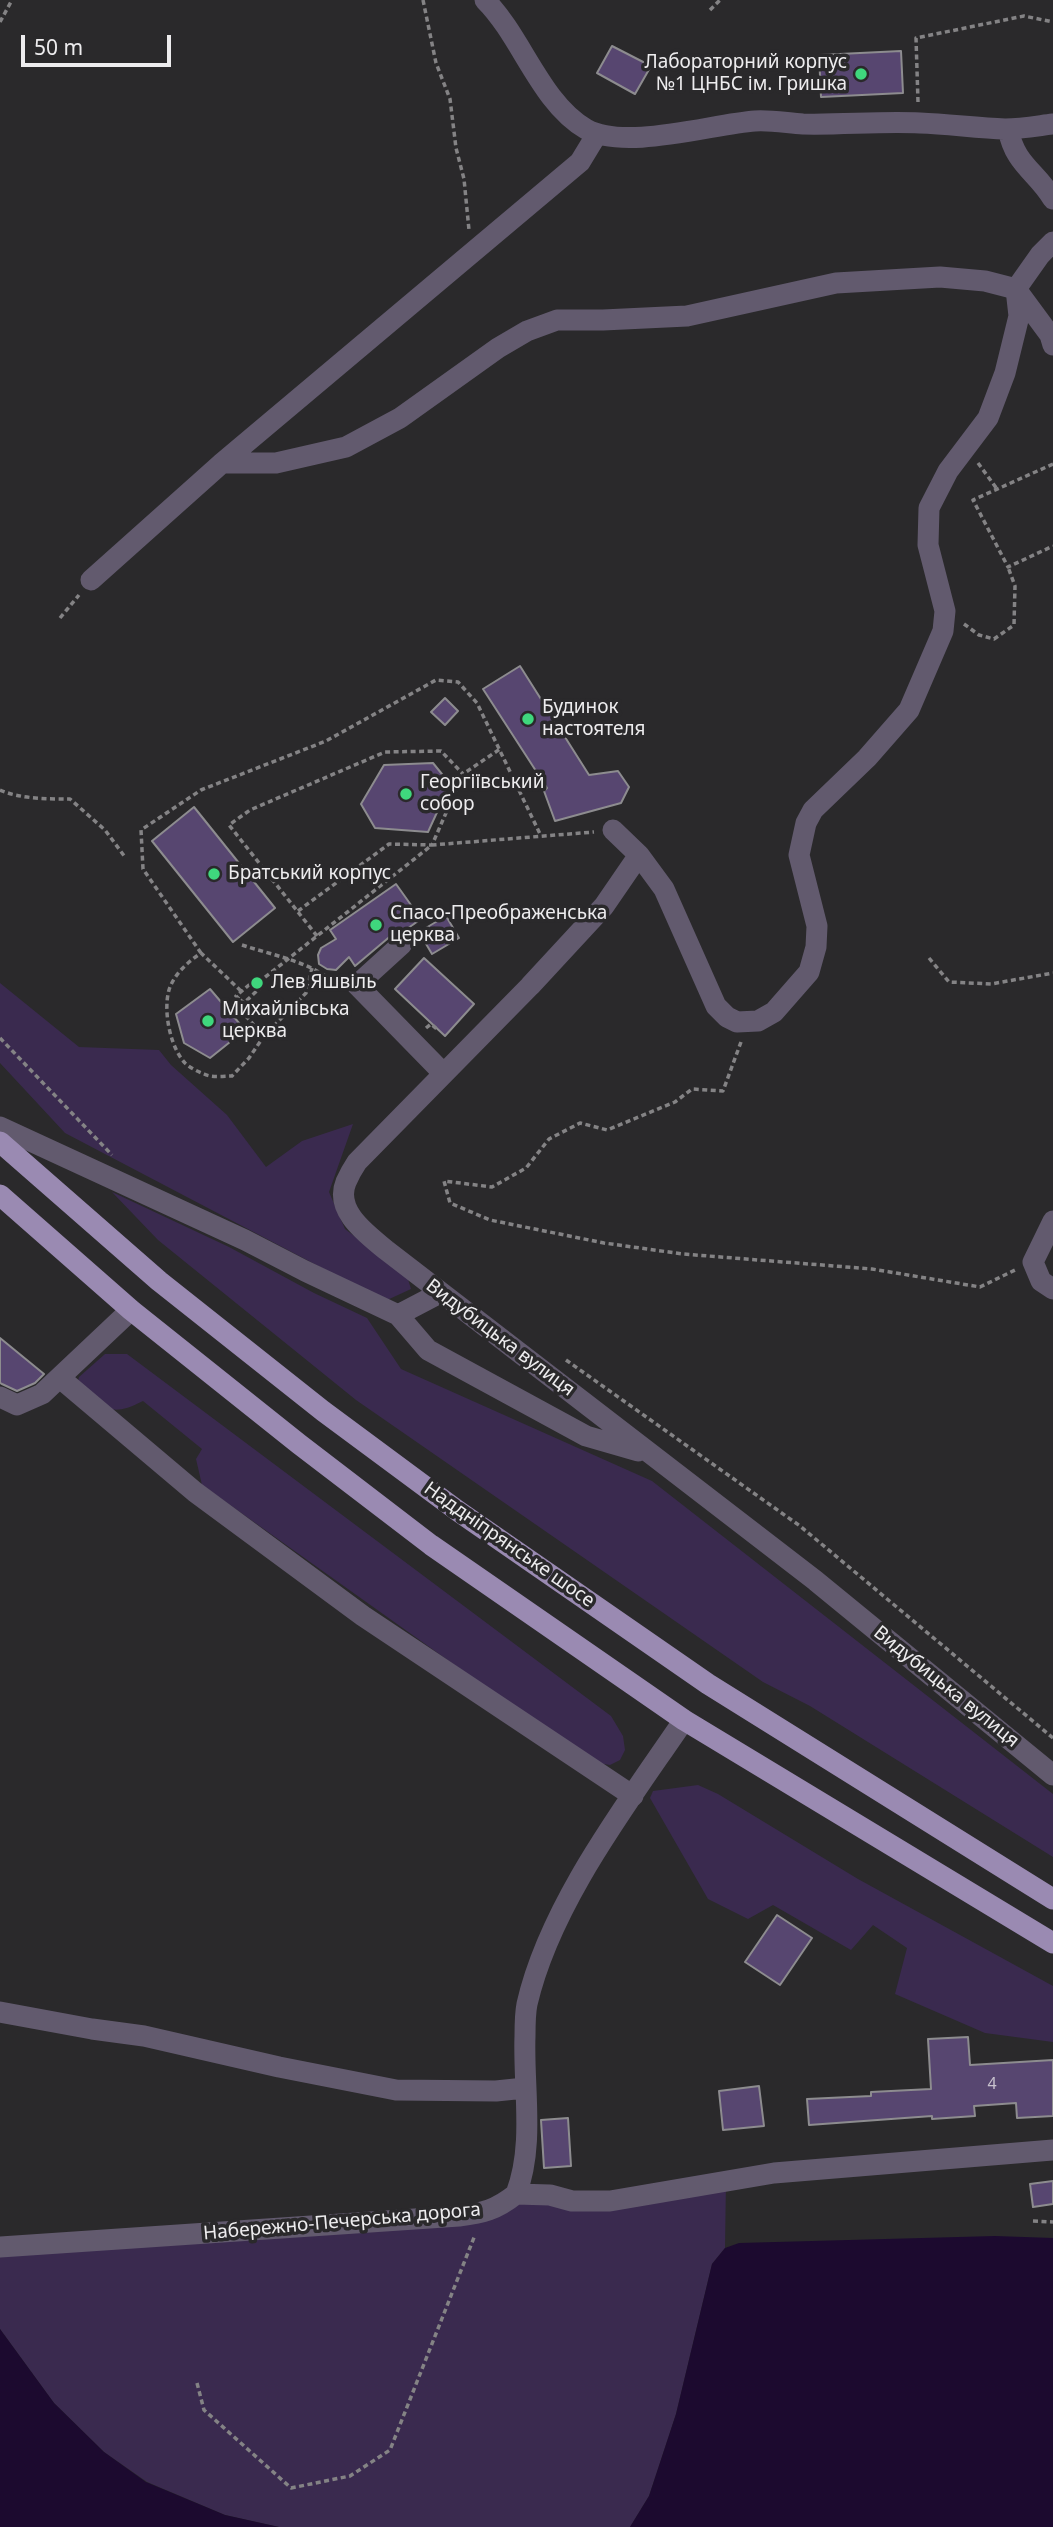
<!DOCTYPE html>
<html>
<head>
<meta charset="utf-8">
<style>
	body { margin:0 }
	#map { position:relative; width:1053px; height:2527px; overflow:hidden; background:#2a292b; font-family:"Noto Sans",sans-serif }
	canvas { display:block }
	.scale { position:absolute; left:21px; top:35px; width:150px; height:32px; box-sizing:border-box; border:4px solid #edecee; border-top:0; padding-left:9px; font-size:21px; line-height:24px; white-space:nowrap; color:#edecee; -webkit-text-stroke:5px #2a292b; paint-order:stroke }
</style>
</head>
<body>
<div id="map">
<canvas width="1053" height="2527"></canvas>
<div class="scale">50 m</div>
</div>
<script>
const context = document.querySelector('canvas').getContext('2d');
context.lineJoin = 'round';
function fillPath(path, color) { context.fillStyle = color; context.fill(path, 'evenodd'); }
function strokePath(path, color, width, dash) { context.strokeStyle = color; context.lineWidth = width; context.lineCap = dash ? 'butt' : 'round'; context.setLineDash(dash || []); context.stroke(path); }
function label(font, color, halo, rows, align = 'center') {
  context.font = font + ' "Noto Sans",sans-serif'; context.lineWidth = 7; context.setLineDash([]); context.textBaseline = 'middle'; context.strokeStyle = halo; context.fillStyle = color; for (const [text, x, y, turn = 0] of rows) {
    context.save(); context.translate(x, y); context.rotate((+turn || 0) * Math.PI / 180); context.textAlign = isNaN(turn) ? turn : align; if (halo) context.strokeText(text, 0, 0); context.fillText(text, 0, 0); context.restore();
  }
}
fillPath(new Path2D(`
	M0 983 79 1047 159 1050 171 1065 227 1115 266 1167 302 1141 353 1124 329 1192 345 1229 407 1276 411 1289 385 1301 65 1133 0 1063Z
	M112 1192 229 1247 314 1293 367 1318 401 1369 652 1481 1053 1794V1857L810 1706 763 1682 356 1400 158 1240Z
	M105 1354H127L611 1716 623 1736 625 1750 620 1760 610 1765 598 1763 536 1723 202 1485 196 1459 202 1449 143 1401C108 1419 105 1407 77 1385L79 1377Z
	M698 1785 718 1794 858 1879 1053 1986V2042L985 2033 895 1994 907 1948 873 1925 851 1950 773 1905 748 1919 708 1899 650 1798 653 1791Z
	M726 2181 725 2248 712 2264 676 2414 649 2496 630 2527H279L225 2515 147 2482 104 2452 54 2403 0 2329V2247L459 2216 516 2194 610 2201Z`), '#3a2a4f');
fillPath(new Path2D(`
	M995 2236 1053 2238V2527H630L649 2496 676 2414 712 2264 725 2248 739 2243Z
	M0 2329 54 2403 104 2452 146 2482 225 2515 279 2527H0Z`), '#1c0a2f');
const building = new Path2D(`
	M612 46 651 66 635 94 597 73Z
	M901 51 903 93 821 97 819 55Z
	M520 666 589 775 618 771 629 787 621 803 555 821 544 791 547 788 483 689Z
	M445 698 458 711 445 725 431 712Z
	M433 763 450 784 428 832 375 828 361 804 384 765Z
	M194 807 275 908 233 942 152 841Z
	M396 884 421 919 404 931 393 934 355 966 349 957 336 970 327 969 319 964 318 955 321 948 336 939 330 930Z
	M446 916 459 938 432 954 419 932Z
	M424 958 474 1004 445 1036 395 989Z
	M210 989 245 1030 210 1058 184 1043 176 1014Z
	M0 1338 44 1374 35 1383 17 1391 2 1384 0 1383Z
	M777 1915 812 1938 780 1985 745 1962Z
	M968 2037 970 2065 1053 2060V2116L1017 2118 1016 2103 974 2106 975 2116 932 2119V2116L809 2125 807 2099 871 2096V2092L931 2089 928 2039Z
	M759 2086 764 2126 723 2130 719 2091Z
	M568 2118 571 2166 544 2168 541 2120Z
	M1053 2181V2204L1033 2207 1030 2184Z`);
fillPath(building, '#574670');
strokePath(building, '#8d8c8f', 2);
strokePath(new Path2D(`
	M423 0 436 63 450 99 456 148 464 179 469 230
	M710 10 720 0
	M0 22 12 0
	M918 102 916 38 1024 16 1053 22
	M978 463 997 489
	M1053 464 973 500 1008 567 1053 546
	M60 618 79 595
	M964 624 979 635 994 639 1014 625 1015 586 1008 567
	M0 790C20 799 48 799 70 799L105 830 125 857
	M298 911 389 844 432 845 463 774 500 749
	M317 936 229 825 250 810 385 752 441 751 463 774
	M242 945C275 956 313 962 338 986
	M201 953 143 869 141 830 201 790 326 741 436 680 458 682 477 703 541 836
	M929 958 949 982 991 984 1053 973
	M241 991 201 953C188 962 174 974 169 990 163 1011 170 1047 185 1063 190 1068 199 1072 204 1074 212 1078 223 1076 232 1076L249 1058 264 1036 306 993 312 968
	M239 999 236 996 256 979 259 982
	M234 1003 263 1035
	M227 1009 239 999 244 1003 262 986 259 982 432 845 594 832
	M426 1028 431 1024 438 1030
	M0 1038 112 1155
	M741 1042 723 1091 692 1089 675 1102 607 1130 580 1123 549 1139 526 1168 492 1187 444 1181 450 1203 490 1220 604 1243 683 1254 872 1269 980 1287 1015 1270
	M566 1360 800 1526 1053 1738
	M1033 2221 1053 2222
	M197 2383 204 2410 291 2488 350 2476 390 2450 475 2235`), '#848385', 3.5, [5, 3.5]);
strokePath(new Path2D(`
	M485 0C522 37 540 102 586 129 625 151 712 124 755 121 771 120 787 123 803 124 842 125 881 121 920 123 948 124 977 128 1005 129 1021 129 1037 126 1053 124
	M1008 129C1015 165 1036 171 1053 199
	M222 463H276L346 447 400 418 498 348 527 331 557 320H603L687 316 836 283 940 277 985 281 1016 289 1050 335 1053 345
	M91 580 222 463 580 162 597 134
	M613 830 639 855 604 906 530 986 357 1162C353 1168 349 1175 346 1182 334 1211 367 1234 386 1250L816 1581 1053 1775
	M639 855 664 889 716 1006 727 1017 737 1022 758 1021 774 1012 809 972 816 947 817 926 799 855 806 823 813 810 867 758 909 710 943 631 945 611 928 545 929 508 948 471 988 418 1005 373 1019 316 1016 289 1040 255 1053 242
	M402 944 357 985 443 1073
	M0 1127 245 1240 305 1271 398 1315 440 1293
	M1053 1221 1033 1262 1041 1281 1053 1289
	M398 1315 428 1350 586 1436 638 1451
	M60 1378 195 1492 363 1616 633 1796
	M0 1397 17 1405 42 1394 131 1310
	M0 2012 92 2029 144 2036 279 2067 396 2090 496 2091 525 2088
	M516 2194C535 2145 523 2087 525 2036 525 2025 525 2014 527 2004 550 1904 627 1804 684 1720
	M0 2247 459 2216C483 2213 496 2210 516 2194L550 2195 572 2201H610L774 2173 1053 2150`), '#625a6e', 21);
strokePath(new Path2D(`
	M0 1142 159 1281 323 1411 458 1511 708 1684 1053 1899
	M0 1195 131 1310 299 1444 431 1545 684 1720 1053 1943`), '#9a8ab2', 21);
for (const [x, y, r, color] of [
	[861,74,7,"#3fd77d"],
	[528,719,7,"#3fd77d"],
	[406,794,7,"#3fd77d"],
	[214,874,7,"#3fd77d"],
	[376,925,7,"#3fd77d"],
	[257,983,7,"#3fd77d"],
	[208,1021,7,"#3fd77d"]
]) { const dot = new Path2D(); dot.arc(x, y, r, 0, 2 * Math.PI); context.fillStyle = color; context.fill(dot); strokePath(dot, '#2a292b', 2.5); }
label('16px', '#c8c2ce', null, [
	["4",992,2084]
]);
label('19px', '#edecee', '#2a292b', [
	["Лабораторний корпус",847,63,"right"],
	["№1 ЦНБС ім. Гришка",847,85,"right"],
	["Будинок",542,708],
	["настоятеля",542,730],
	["Георгіївський",420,783],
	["собор",420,805],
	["Братський корпус",228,874],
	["Спасо-Преображенська",390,914],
	["церква",390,936],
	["Лев Яшвіль",271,983],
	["Михайлівська",222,1010],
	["церква",222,1032]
], 'left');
label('19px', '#edecee', '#2a292b', [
	["Видубицька вулиця",500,1338,37],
	["Наддніпрянське шосе",509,1545,35],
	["Видубицька вулиця",946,1687,39],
	["Набережно-Печерська дорога",342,2222,-5]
]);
</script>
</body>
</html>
